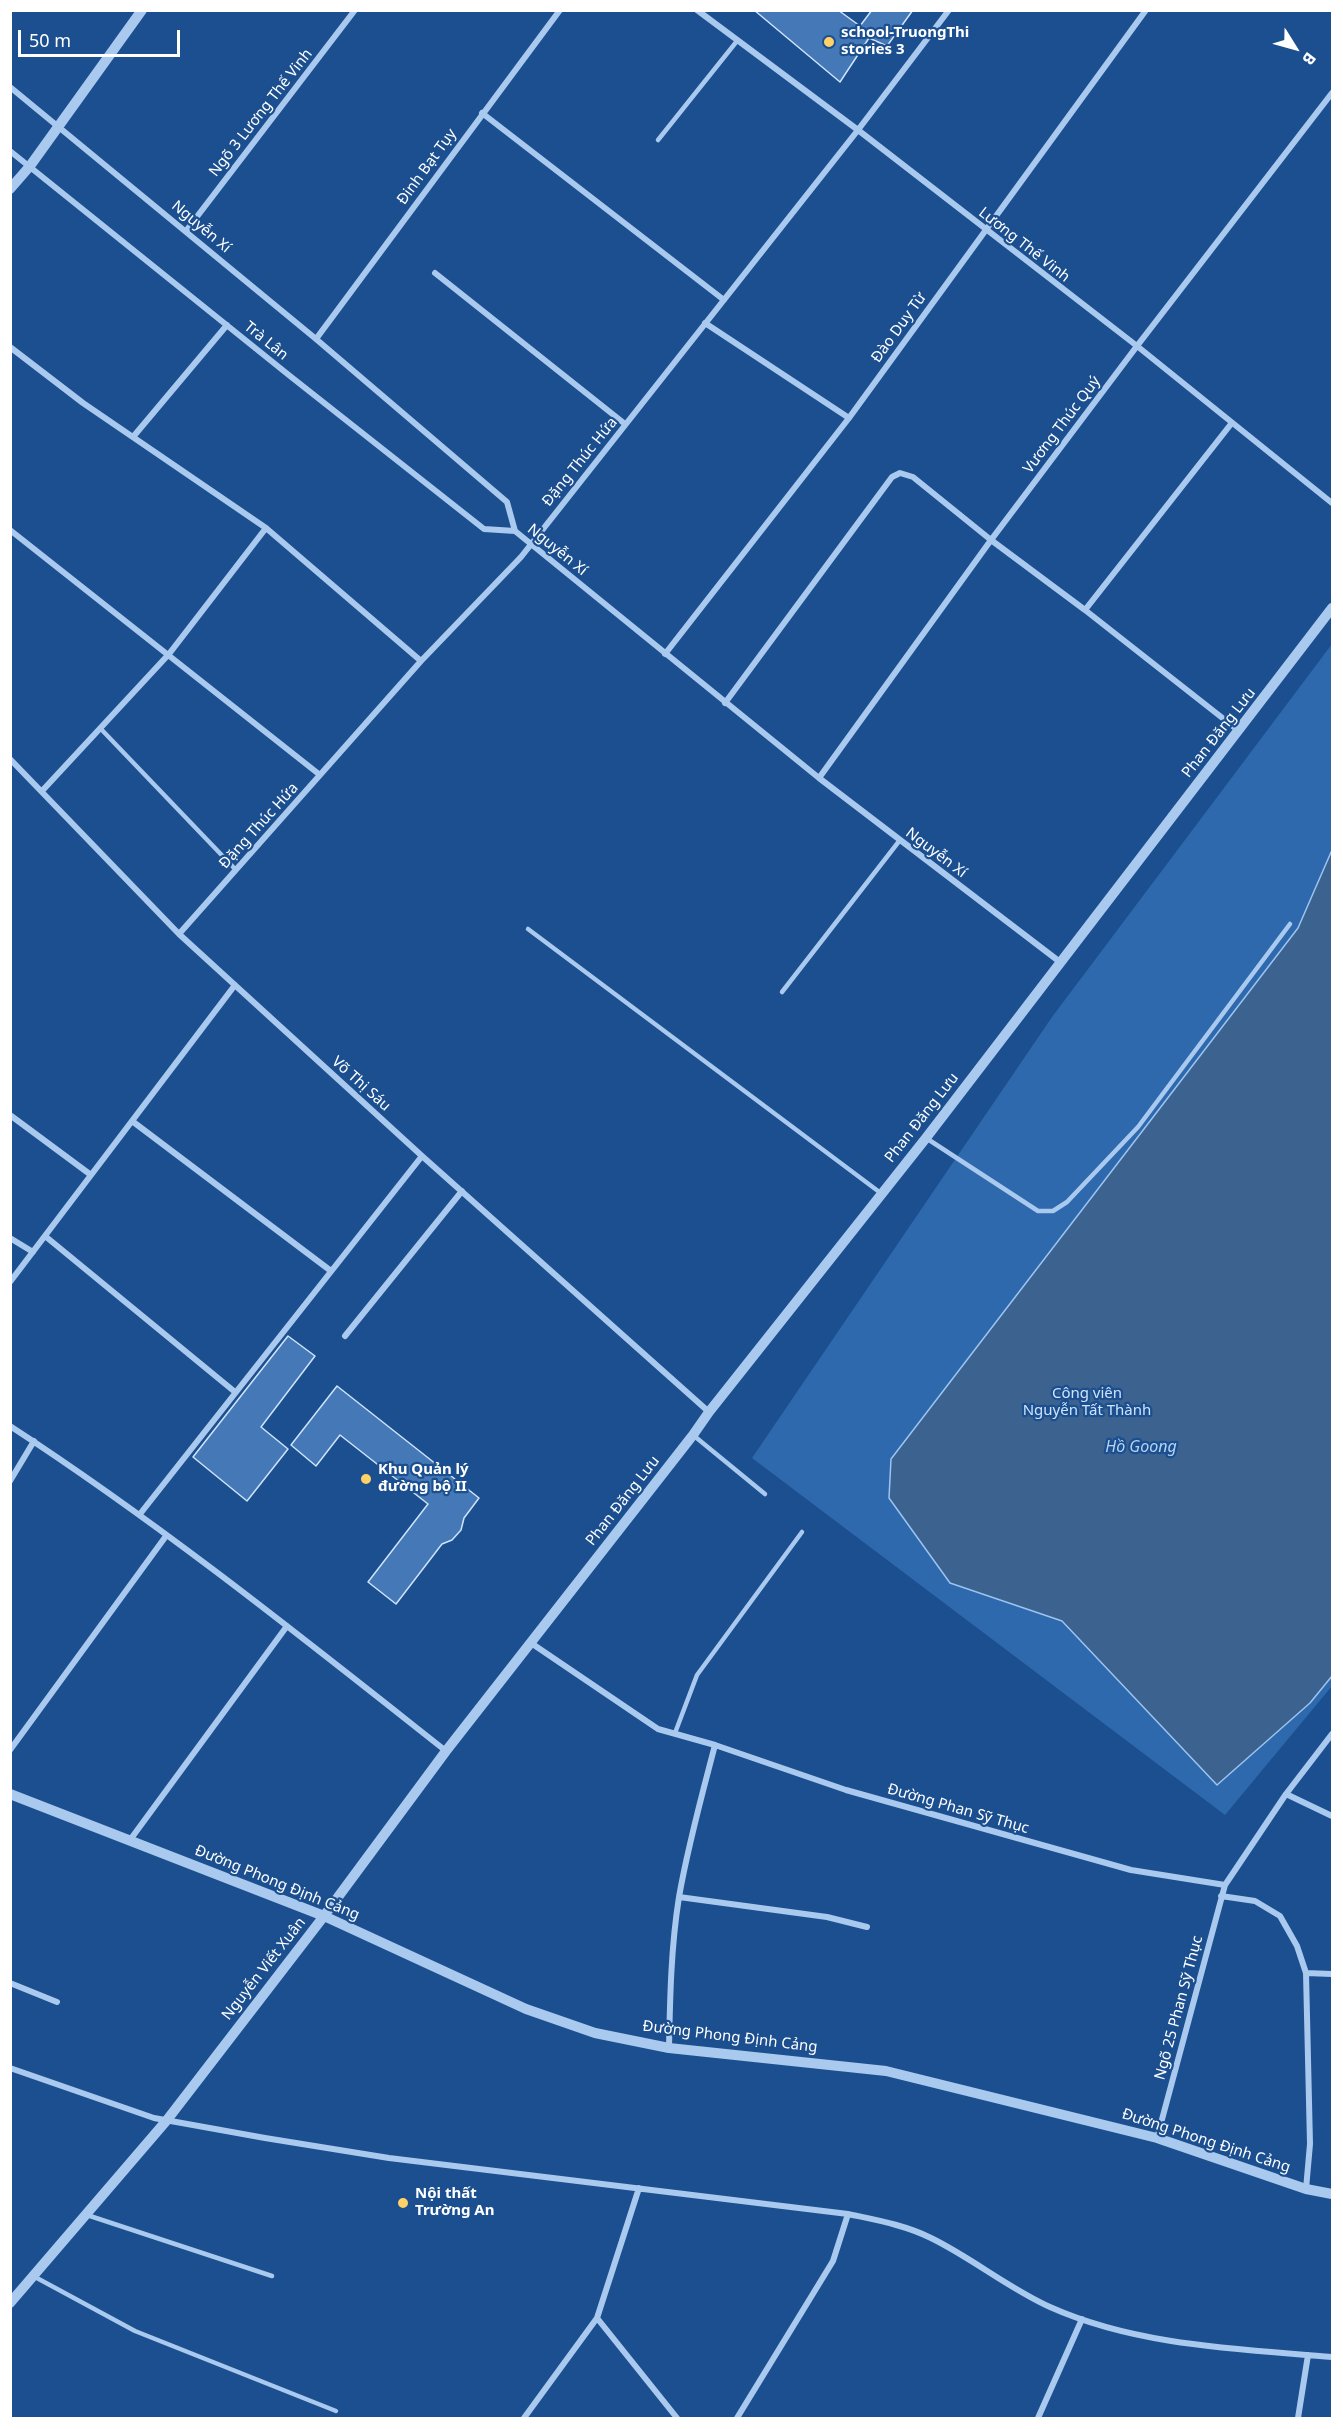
<!DOCTYPE html>
<html>
<head>
<meta charset="utf-8">
<style>
	body { margin:0 }
	#map { position:relative; width:1343px; height:2429px; overflow:hidden; background:#1b4f8f; font-family:"Noto Sans",sans-serif }
	canvas { display:block }
	.frame { position:absolute; inset:0; border:12px solid #fff; pointer-events:none }
	.north { position:absolute; left:1265px; top:18px; width:60px; height:60px; -webkit-text-stroke:4px #1b4f8f; paint-order:stroke; rotate:127deg; font-size:16px; font-weight:700; line-height:24px; text-align:center; color:#fff }
	.north::after { content:''; display:block; margin:auto; width:21px; height:27px; background:#fff; clip-path:polygon(50% 0,100% 100%,50% 72%,0 100%) }
	.scale { position:absolute; left:18px; top:30px; width:162px; height:27px; box-sizing:border-box; border:3px solid #fff; border-top:0; padding-left:8px; font-size:18px; line-height:21px; white-space:nowrap; color:#fff; -webkit-text-stroke:4px #1b4f8f; paint-order:stroke }
</style>
</head>
<body>
<div id="map">
<canvas width="1343" height="2429"></canvas>
<div class="frame"></div>
<div class="north">B</div>
<div class="scale">50 m</div>
</div>
<script>
const context = document.querySelector('canvas').getContext('2d');
context.lineJoin = 'round';
function fillPath(path, color) { context.fillStyle = color; context.fill(path, 'evenodd'); }
function strokePath(path, color, width, dash) { context.strokeStyle = color; context.lineWidth = width; context.lineCap = dash ? 'butt' : 'round'; context.setLineDash(dash || []); context.stroke(path); }
function label(font, color, halo, rows, align = 'center') {
  context.font = font + ' "Noto Sans",sans-serif'; context.lineWidth = 4.5; context.setLineDash([]); context.textBaseline = 'middle'; context.strokeStyle = halo; context.fillStyle = color; for (const [text, x, y, turn = 0] of rows) {
    context.save(); context.translate(x, y); context.rotate((+turn || 0) * Math.PI / 180); context.textAlign = isNaN(turn) ? turn : align; if (halo) context.strokeText(text, 0, 0); context.fillText(text, 0, 0); context.restore();
  }
}
fillPath(new Path2D(`
	M1332 644V1686L1225 1815 752 1458 1052 1017Z`), '#2e69ad');
const water = new Path2D(`
	M1332 850V1676L1310 1703 1217 1785 1062 1621 950 1583 889 1498 891 1459 1298 928Z`);
fillPath(water, '#3c6290');
strokePath(water, '#9cc4f0', 1.5);
const building = new Path2D(`
	M754 10H838L860 26 872 10H913L887 46 869 38 840 82Z
	M288 1336 315 1356 261 1427 288 1449 247 1501 193 1457Z
	M337 1386 479 1498 464 1518 461 1530 452 1540 442 1544 396 1604 368 1582 428 1504 340 1435 316 1466 291 1445Z`);
fillPath(building, '#4478b7');
strokePath(building, '#cfe3fa', 1.5);
strokePath(new Path2D(`
	M658 140 737 41
	M100 728 236 870
	M528 929 882 1194
	M782 992 900 840
	M926 1138 1038 1211H1053L1067 1202 1138 1127 1290 924
	M693 1435 765 1494
	M675 1733 697 1675 802 1532
	M87 2215 272 2276
	M35 2277 135 2331 336 2411`), '#a9c9ee', 4.5);
strokePath(new Path2D(`
	M697 10 858 130 1137 346 1332 503
	M10 87 316 339 507 502 515 531 819 778 1060 962
	M482 113 724 300
	M10 151 290 376 484 529 515 531
	M186 231 355 10
	M435 273 625 424
	M705 323 849 418
	M316 339 560 10
	M10 347 83 403 266 528 421 661
	M133 437 227 325
	M10 530 320 775
	M1085 610 1239 731
	M665 654 849 418 1146 10
	M725 703 892 477 900 473 913 477 991 540 1085 610 1231 424
	M10 759 179 934 422 1156 709 1412
	M819 778 991 540 1137 346 1332 93
	M42 791 169 654 266 528
	M179 934 421 661 521 557 858 130 949 10
	M10 1115 91 1175
	M132 1121 331 1271
	M45 1236 235 1392
	M10 1238 33 1252
	M10 1282 235 985
	M345 1336 462 1191
	M10 1426C162 1525 304 1639 446 1751
	M10 1481 34 1441
	M140 1514 422 1156
	M531 1643 658 1729 715 1745 846 1790 1131 1870 1225 1885
	M10 1750 166 1536
	M1286 1794 1332 1816
	M130 1840 287 1626
	M1221 1896 1255 1901 1280 1916 1297 1946 1306 1973 1310 2144 1306 2189
	M679 1897 827 1917 867 1927
	M1306 1973 1332 1974
	M10 1983 57 2002
	M669 2048C670 1997 671 1947 679 1897 688 1845 702 1795 715 1745
	M10 2068 154 2118 265 2138 389 2158 848 2214C876 2220 905 2225 931 2238 972 2258 1008 2288 1050 2307 1137 2346 1239 2349 1332 2357
	M1157 2138 1225 1885 1286 1794 1332 1734
	M597 2318 677 2418
	M524 2418 597 2318 639 2188
	M737 2418 833 2261 848 2214
	M1038 2418 1082 2319
	M1298 2418 1308 2355`), '#a9c9ee', 6);
strokePath(new Path2D(`
	M10 189 30 166 142 10
	M10 1794 324 1916 526 2009 595 2033 669 2048 886 2071 1157 2138 1306 2189 1332 2194
	M10 2303 167 2120 324 1916 446 1751 693 1435 709 1412 926 1138 1332 608`), '#a9c9ee', 10);
for (const [x, y, r, color] of [
	[829,42,6,"#ffd166"],
	[366,1479,6,"#ffd166"],
	[403,2203,6,"#ffd166"]
]) { const dot = new Path2D(); dot.arc(x, y, r, 0, 2 * Math.PI); context.fillStyle = color; context.fill(dot); strokePath(dot, '#1b4f8f', 2); }
label('bold 15px', '#fff', '#1b4f8f', [
	["school-TruongThi",841,33],
	["stories 3",841,50],
	["Khu Quản lý",378,1470],
	["đường bộ II",378,1487],
	["Nội thất",415,2194],
	["Trường An",415,2211]
], 'left');
label('15px', '#fff', '#1b4f8f', [
	["Ngõ 3 Lương Thế Vinh",261,113,-52],
	["Đinh Bạt Tụy",427,167,-54],
	["Nguyễn Xí",201,227,40],
	["Lương Thế Vinh",1024,245,38],
	["Đào Duy Từ",899,328,-54],
	["Trà Lân",266,341,39],
	["Vương Thúc Quý",1062,425,-53],
	["Đặng Thúc Hứa",580,462,-51],
	["Nguyễn Xí",557,550,39],
	["Phan Đăng Lưu",1219,733,-52],
	["Đặng Thúc Hứa",259,826,-48],
	["Nguyễn Xí",936,853,37],
	["Võ Thị Sáu",361,1084,42],
	["Phan Đăng Lưu",922,1118,-52],
	["Phan Đăng Lưu",623,1501,-52],
	["Đường Phan Sỹ Thục",958,1809,16],
	["Đường Phong Định Cảng",277,1883,22],
	["Nguyễn Viết Xuân",264,1969,-52],
	["Ngõ 25 Phan Sỹ Thục",1179,2008,-75],
	["Đường Phong Định Cảng",730,2037,7],
	["Đường Phong Định Cảng",1206,2141,18]
]);
label('15px', '#cfe3fa', '#1b4f8f', [
	["Công viên",1087,1394],
	["Nguyễn Tất Thành",1087,1411]
]);
label('italic 16px', '#b5d3f5', '#1b4f8f', [
	["Hồ Goong",1141,1447]
]);
</script>
</body>
</html>
